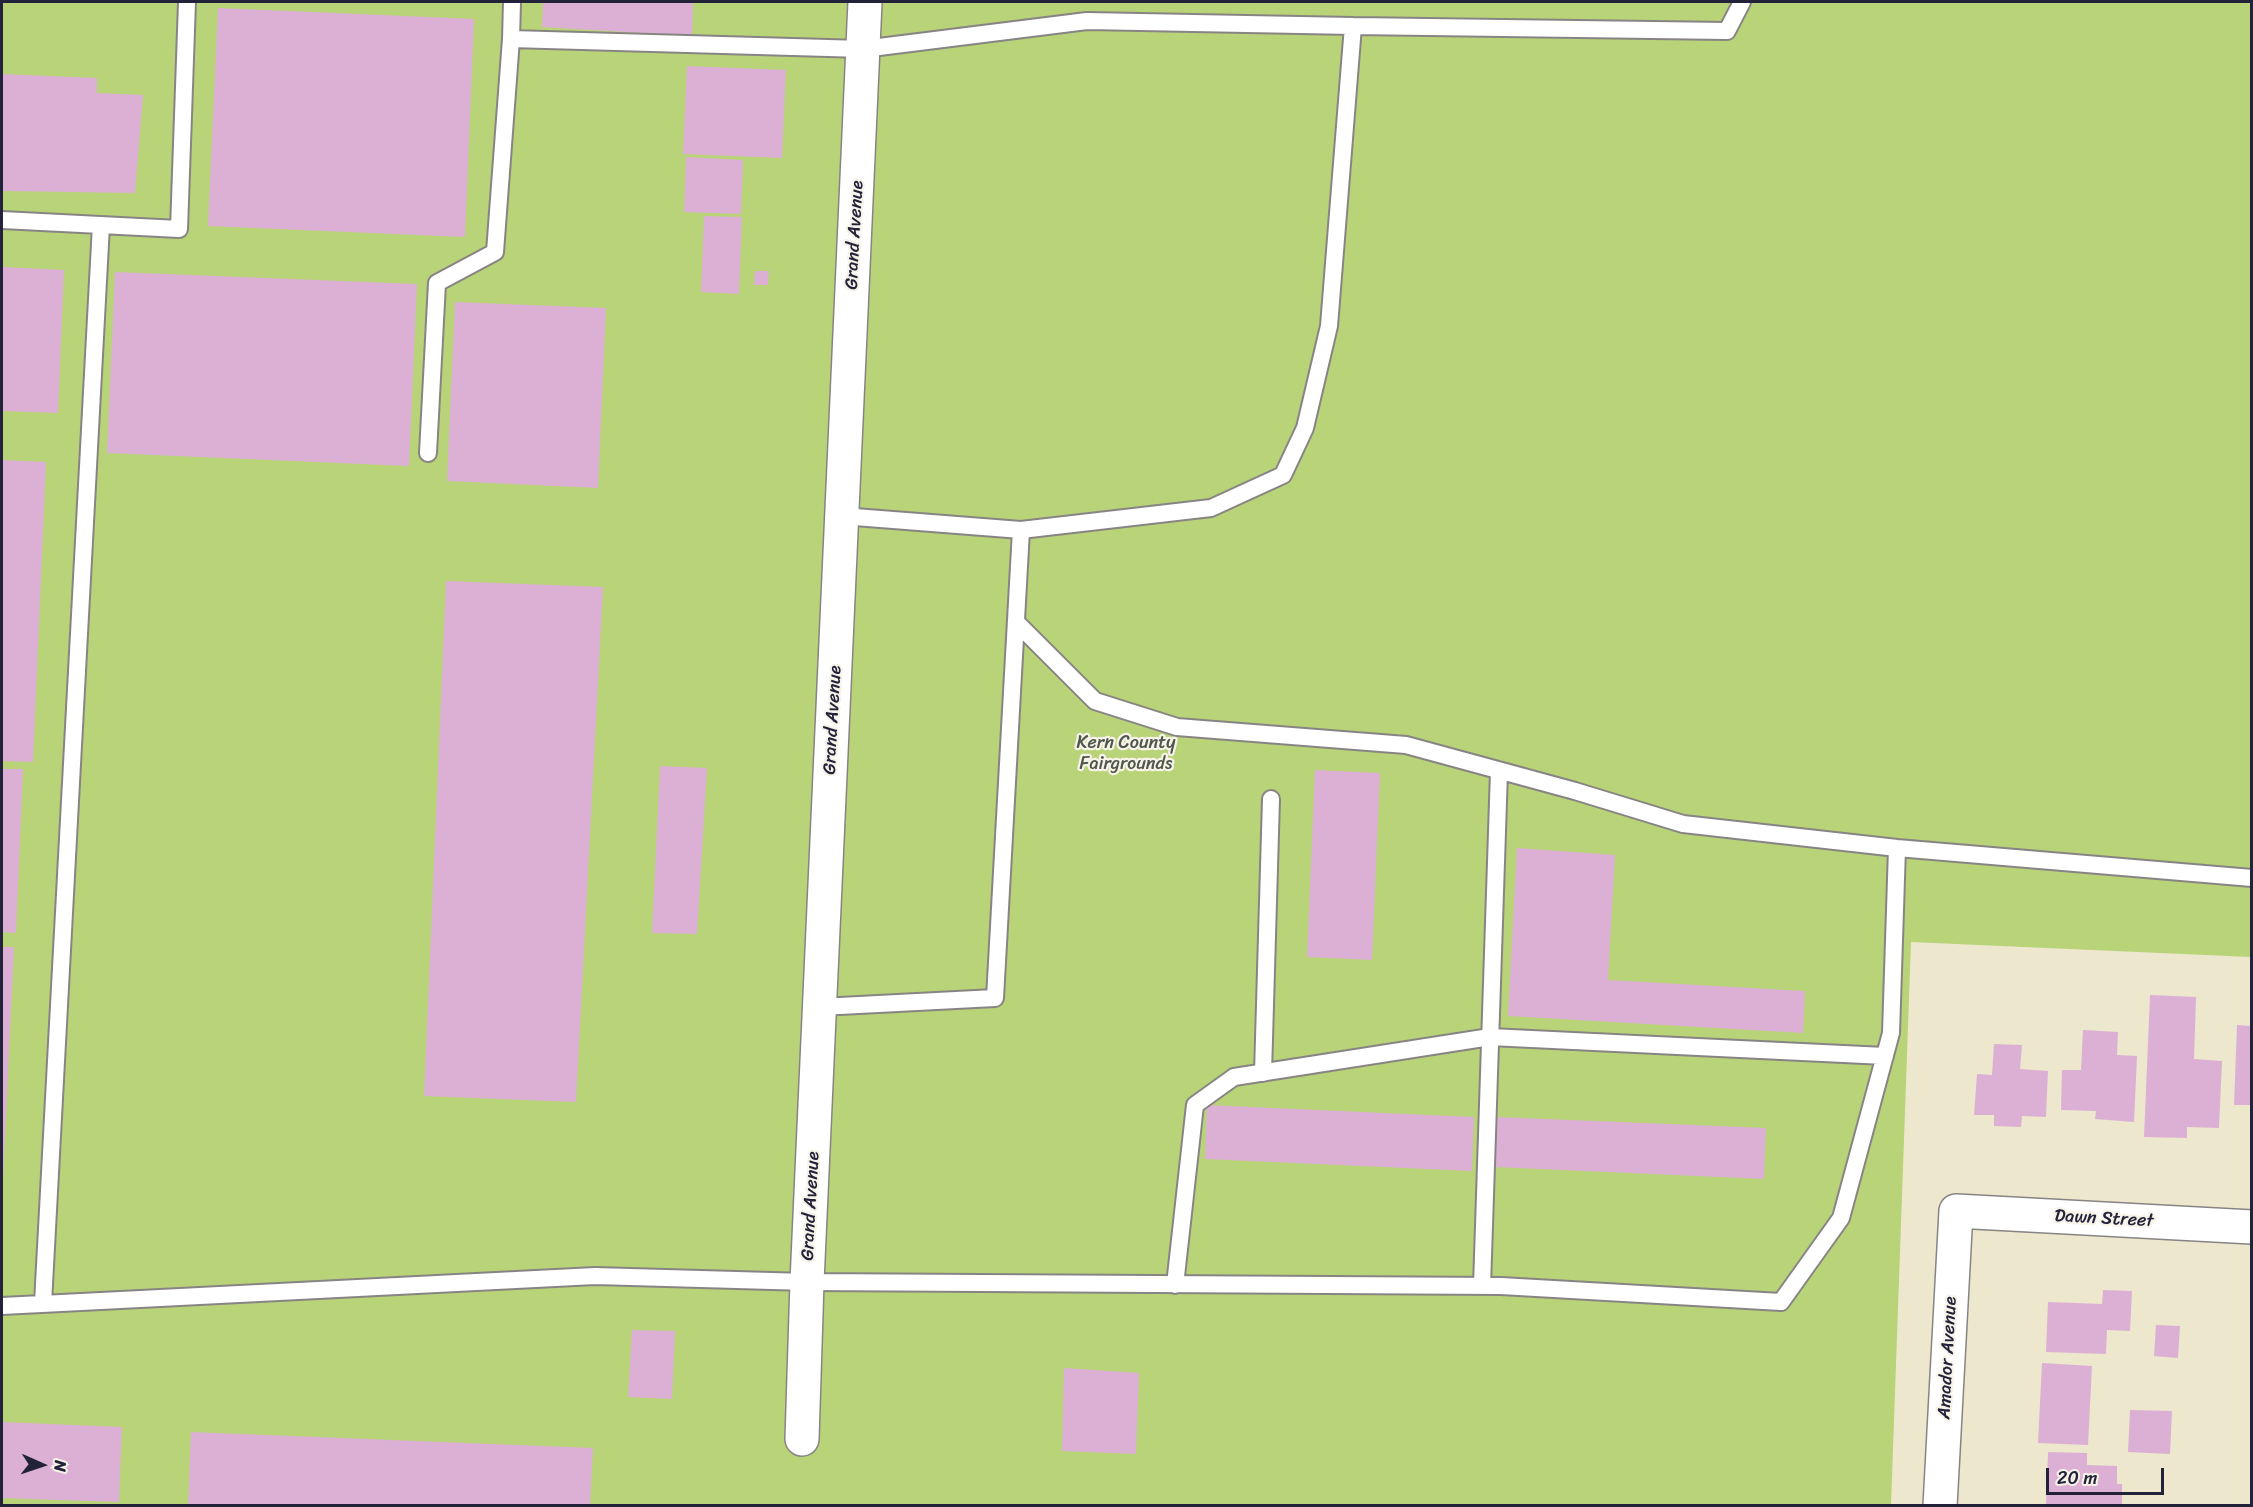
<!DOCTYPE html>
<html>
<head>
<meta charset="utf-8">
<style>
	body { margin:0 }
	#map { position:relative; width:2253px; height:1507px; overflow:hidden; background:#ede7cd; font-family:Sriracha,sans-serif }
	canvas { display:block }
	.frame { position:absolute; inset:0; border:3px solid #22223b; pointer-events:none }
	.north { position:absolute; left:12px; top:1435px; width:60px; height:60px; -webkit-text-stroke:4px #f7f3e8; paint-order:stroke; rotate:93deg; font-size:16px; font-weight:700; line-height:24px; text-align:center; color:#22223b }
	.north::after { content:''; display:block; margin:auto; width:21px; height:27px; background:#22223b; clip-path:polygon(50% 0,100% 100%,50% 72%,0 100%) }
	.scale { position:absolute; left:2046px; top:1468px; width:118px; height:27px; box-sizing:border-box; border:3px solid #22223b; border-top:0; padding-left:8px; font-size:18px; line-height:21px; white-space:nowrap; color:#22223b; -webkit-text-stroke:4px #f7f3e8; paint-order:stroke }
</style>
</head>
<body>
<div id="map">
<canvas width="2253" height="1507"></canvas>
<div class="frame"></div>
<div class="north">N</div>
<div class="scale">20 m</div>
</div>
<script>
const context = document.querySelector('canvas').getContext('2d');
context.lineJoin = 'round';
function fillPath(path, color) { context.fillStyle = color; context.fill(path, 'evenodd'); }
function strokePath(path, color, width, dash) { context.strokeStyle = color; context.lineWidth = width; context.lineCap = dash ? 'butt' : 'round'; context.setLineDash(dash || []); context.stroke(path); }
function label(font, color, halo, rows, align = 'center') {
  context.font = font + ' Sriracha,sans-serif'; context.lineWidth = 4.5; context.setLineDash([]); context.textBaseline = 'middle'; context.strokeStyle = halo; context.fillStyle = color; for (const [text, x, y, turn = 0] of rows) {
    context.save(); context.translate(x, y); context.rotate((+turn || 0) * Math.PI / 180); context.textAlign = isNaN(turn) ? turn : align; if (halo) context.strokeText(text, 0, 0); context.fillText(text, 0, 0); context.restore();
  }
}
fillPath(new Path2D(`
	M2 2H2251V957L1911 942 1891 1505 2 1506Z`), '#b8d378');
fillPath(new Path2D(`
	M543 2H693L692 36 542 27Z
	M218 8 474 19 465 237 208 226Z
	M687 66 786 70 782 158 683 154Z
	M2 74 97 78V93L143 95 135 193 2 191Z
	M686 157 743 160 741 214 684 212Z
	M704 216 742 217 739 294 701 292Z
	M2 267 64 270 58 413 2 411Z
	M755 271H769L768 285H754Z
	M115 272 417 284 409 466 107 453Z
	M455 302 606 308 598 488 447 481Z
	M2 460 46 462 33 762 2 761Z
	M446 581 603 587 576 1102 424 1096Z
	M660 766 707 768 697 934 652 933Z
	M2 769H23L16 933 2 932Z
	M1315 770 1380 773 1372 960 1307 957Z
	M1517 848 1615 855 1608 980 1805 991 1803 1033 1508 1016Z
	M2 947H14L3 1180H2Z
	M2150 995 2196 997 2194 1059 2222 1061 2219 1128 2187 1127V1138L2144 1137Z
	M2237 1025 2252 1026V1105H2234Z
	M2083 1030 2118 1032 2117 1055 2137 1056 2134 1122 2095 1119 2096 1111 2061 1110 2062 1070H2081Z
	M1994 1044 2022 1045 2020 1069 2048 1071 2046 1117 2022 1116 2021 1127 1994 1126V1115H1974L1977 1074 1992 1075Z
	M1207 1105 1474 1117 1472 1171 1205 1159Z
	M1497 1117 1766 1128 1764 1179 1495 1167Z
	M2103 1290 2132 1291 2130 1331 2107 1330 2106 1354 2046 1352 2048 1302 2102 1304Z
	M2156 1325 2180 1326 2178 1358 2154 1356Z
	M632 1330 675 1331 672 1399 628 1397Z
	M2042 1363 2092 1366 2088 1445 2038 1443Z
	M1064 1368 1139 1373 1136 1454 1062 1451Z
	M2130 1410 2172 1411 2170 1454 2128 1452Z
	M2 1422 122 1427 119 1502 2 1498Z
	M191 1432 593 1448 590 1506H188Z
	M2048 1452 2087 1453V1465L2117 1466V1484H2122V1506H2046Z`), '#dcb0d4');
const lane = new Path2D(`
	M512 2 511 39 863 49 1087 21 1353 26 1329 326 1305 428 1283 475 1211 508 1021 530
	M1353 26 1727 31 1742 2
	M2 220 179 229 187 2
	M428 453 437 283 495 252 511 39
	M1016 622 1095 701 1177 727 1406 745 1575 791 1683 824 1897 848 2252 878
	M820 1007 995 998 1021 530 842 516
	M1263 1073 1271 799
	M1175 1285 1195 1105 1234 1077 1490 1037 1885 1056
	M1482 1286 1499 771
	M43 1303 101 225
	M2 1306 595 1276 807 1282 1501 1286 1781 1302 1841 1218 1891 1033 1897 848`);
const street = new Path2D(`
	M802 1439 807 1282 865 2
	M1940 1506 1956 1211 2252 1227`);
strokePath(lane, '#888484', 20);
strokePath(street, '#888484', 36);
strokePath(lane, '#fff', 16);
strokePath(street, '#fff', 33);
label('18px', '#22223b', '#f7f3e8', [
	["Grand Avenue",855,235,-87],
	["Grand Avenue",833,720,-87],
	["Grand Avenue",811,1206,-87],
	["Dawn Street",2104,1219,3],
	["Amador Avenue",1948,1358,-87]
]);
label('18px', '#4f574d', '#f7f3e8', [
	["Kern County",1126,743],
	["Fairgrounds",1126,764]
]);
</script>
</body>
</html>
